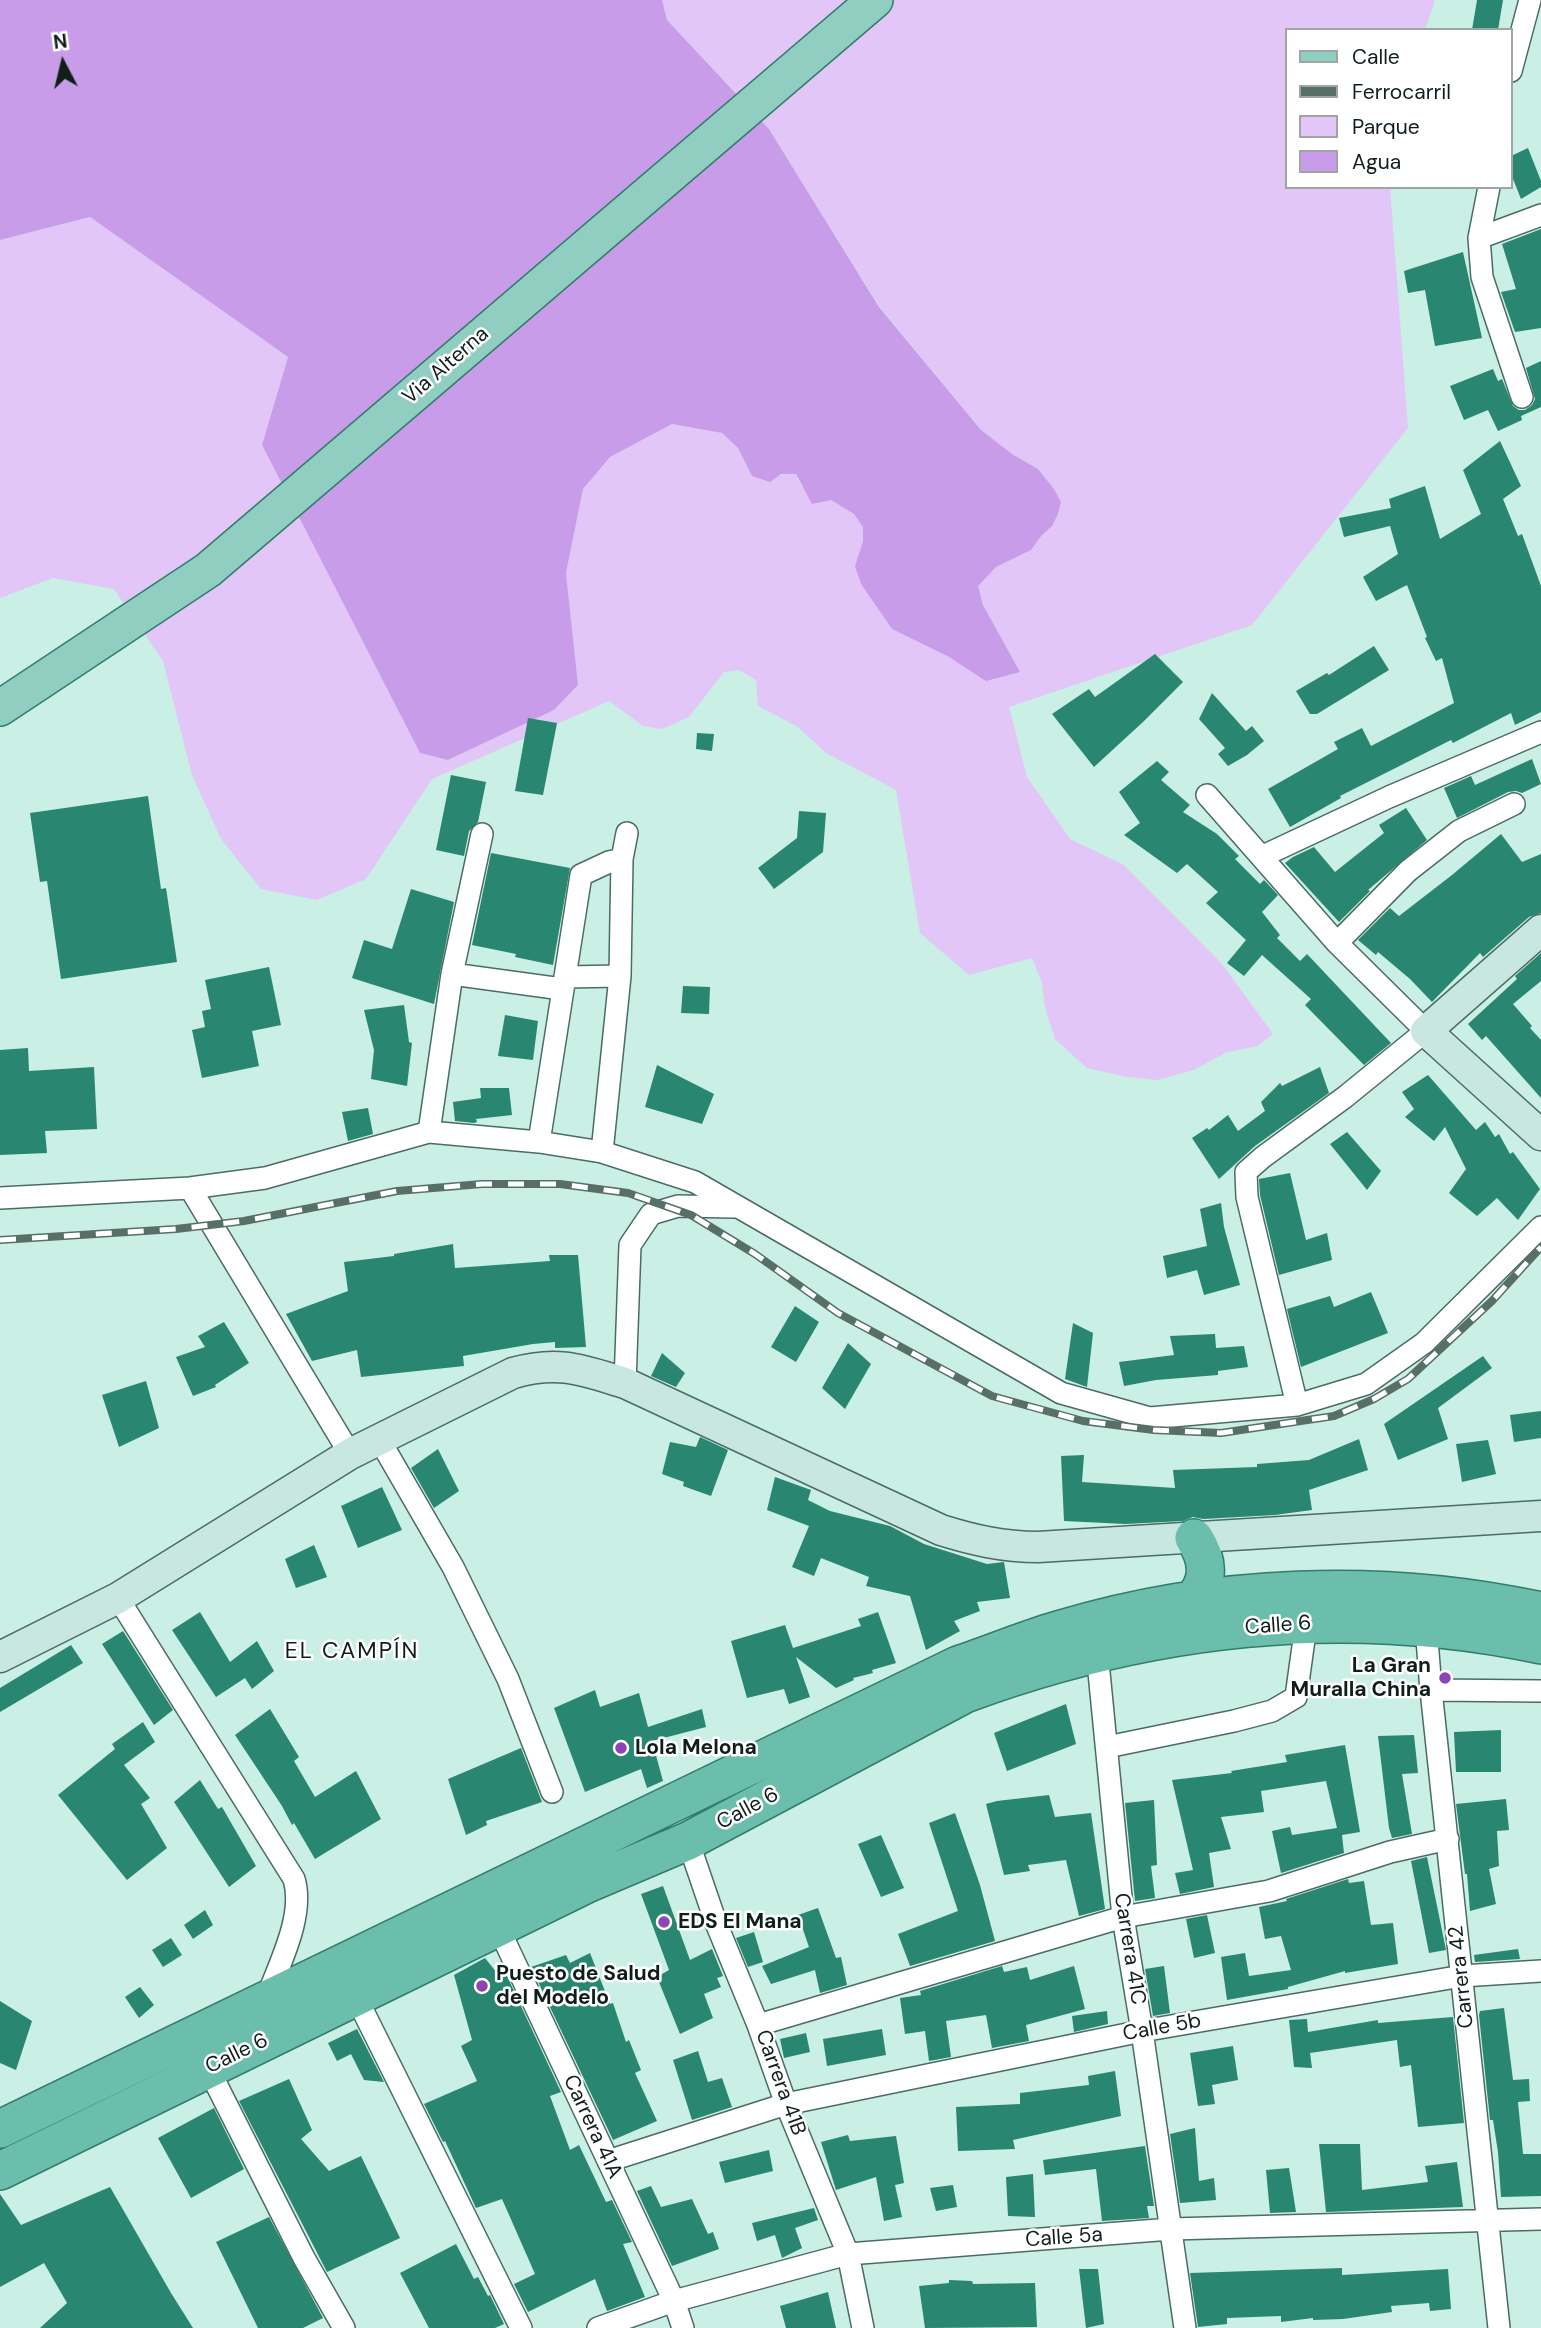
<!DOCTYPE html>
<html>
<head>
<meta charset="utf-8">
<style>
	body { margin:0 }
	#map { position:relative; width:1541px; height:2328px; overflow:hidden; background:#caefe4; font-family:"DM Sans",sans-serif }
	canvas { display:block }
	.legend { position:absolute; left:1285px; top:28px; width:228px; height:161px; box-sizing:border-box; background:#fff; border:2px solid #9fa5a3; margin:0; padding:9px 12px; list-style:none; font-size:21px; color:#101e1a }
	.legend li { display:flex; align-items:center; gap:14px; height:35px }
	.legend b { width:35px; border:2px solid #9fa5a3 }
	.north { position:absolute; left:28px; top:28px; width:70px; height:70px; -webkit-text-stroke:5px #fff; paint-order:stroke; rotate:353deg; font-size:19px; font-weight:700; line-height:28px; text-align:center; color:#101e1a }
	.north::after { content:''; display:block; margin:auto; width:24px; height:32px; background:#101e1a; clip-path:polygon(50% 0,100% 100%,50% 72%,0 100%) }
</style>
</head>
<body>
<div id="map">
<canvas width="1541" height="2328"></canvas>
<ul class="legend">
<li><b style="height:9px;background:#8fcec0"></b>Calle</li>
<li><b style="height:9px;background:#586f68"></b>Ferrocarril</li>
<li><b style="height:19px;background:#e2c6f7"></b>Parque</li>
<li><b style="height:19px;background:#c89ce8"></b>Agua</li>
</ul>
<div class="north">N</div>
</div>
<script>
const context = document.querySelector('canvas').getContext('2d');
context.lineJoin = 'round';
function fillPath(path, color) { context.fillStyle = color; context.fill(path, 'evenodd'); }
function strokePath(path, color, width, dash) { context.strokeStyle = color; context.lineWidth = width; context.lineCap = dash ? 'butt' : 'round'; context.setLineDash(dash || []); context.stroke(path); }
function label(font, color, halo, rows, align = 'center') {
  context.font = font + ' "DM Sans",sans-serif'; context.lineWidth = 5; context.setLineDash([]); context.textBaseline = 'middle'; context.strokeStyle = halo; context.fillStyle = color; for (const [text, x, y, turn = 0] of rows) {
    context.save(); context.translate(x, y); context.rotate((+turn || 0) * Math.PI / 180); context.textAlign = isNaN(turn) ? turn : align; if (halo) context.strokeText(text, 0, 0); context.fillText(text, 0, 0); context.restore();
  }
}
fillPath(new Path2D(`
	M662 0H1435L1425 30H1287V187H1390L1408 428 1252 625 1009 707 1027 777 1070 839 1124 865 1222 964 1273 1034 1258 1046 1228 1052 1193 1070 1158 1080 1127 1077 1087 1068 1055 1039 1045 1007 1042 983 1032 958 969 975 920 933 896 790 826 753 798 727 758 706 756 680 739 670 724 672 689 717 662 729 643 726 609 701 432 779 366 879 317 900 261 889 221 839 192 775 163 661 114 589 53 578 0 598V240L90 217 288 357 262 445 420 753 448 760 554 710 578 685 566 573 583 488 610 457 672 424 722 433 738 448 752 476 796 474 802 487 831 500 855 514 863 527V541L856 567 861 584 892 629 949 657 1019 671 983 605 977 586 996 567 1031 550 1042 535 1052 526 1061 502 1054 489 1038 469 1012 454 981 430 879 306 769 129 667 20Z`), '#e2c6f7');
fillPath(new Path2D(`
	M0 0H662L667 20 769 129 879 307 981 430 1012 454 1038 469 1054 489 1061 502 1058 514 1052 526 1042 535 1031 550 996 567 978 586 983 605 1020 672 986 681 949 657 892 629 861 584 855 566 863 541V527L854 514 831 500 812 504 796 474H781L770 482 752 476 738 448 722 433 672 424 610 457 583 489 566 573 578 685 554 710 448 760 420 753 262 445 288 357 90 217 0 240Z`), '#c89ce8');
fillPath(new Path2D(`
	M1477 0H1503L1498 30H1472Z
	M1528 148 1541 181V187L1521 199 1511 174V156Z
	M1541 229V328L1515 332 1501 292 1516 289 1502 244Z
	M1463 252 1482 338 1435 346 1425 290 1408 293 1404 271Z
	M1541 361V407L1521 416 1522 420 1498 431 1488 410 1464 420 1450 386 1493 369 1498 381 1502 379 1513 406 1519 410H1525L1532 405 1535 399 1526 368Z
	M1500 441 1521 486 1503 499 1518 536 1522 534 1541 586V712L1515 725 1511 713 1453 743 1451 740 1340 796 1341 798 1290 827 1268 789 1338 749 1334 742 1362 728 1371 746 1454 703 1442 658 1436 661 1425 638 1427 637 1407 585 1376 601 1363 577 1398 554 1390 526 1344 537 1339 518 1391 508 1389 499 1425 486 1440 539 1481 514 1463 470Z
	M1374 646 1389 670 1317 714H1310L1296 691 1327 673 1329 675Z
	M1155 654 1183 682 1143 722 1094 767 1052 714 1089 689 1095 697Z
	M1212 693 1246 731 1252 726 1264 741 1247 755 1228 766 1218 754 1225 748 1199 719Z
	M528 718 557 723 543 795 515 791Z
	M697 733 714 734 712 751 696 749Z
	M1532 759 1541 784 1522 793 1516 791 1508 792 1457 818 1444 788 1471 776 1475 785Z
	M1157 761 1169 772 1161 780 1190 805 1183 812 1217 834 1239 856 1235 859 1260 884 1264 880 1278 895 1262 912 1280 935 1277 938 1300 961 1307 954 1391 1043 1364 1065 1305 1005 1311 999 1262 955 1244 976 1227 963 1246 940 1206 903 1218 892 1187 864 1177 873 1124 835 1140 823 1119 792Z
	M451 775 486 782 478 822 469 831 464 856 436 850Z
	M148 796 161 889 166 888 177 962 61 979 47 881 40 882 30 813Z
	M1406 808 1427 840 1368 890 1370 891 1339 922 1285 863 1293 857 1314 847 1335 872 1384 833 1379 825Z
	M799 811 826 813 823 852 774 889 758 868 797 838Z
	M1501 834 1522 862 1541 854V913L1529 917 1483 957 1480 953 1432 1002 1410 979 1378 952 1376 955 1358 940 1390 908 1399 916 1452 875Z
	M491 853 570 868 553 965 515 957 516 954 472 945Z
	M411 889 454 902 434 1004 352 978 364 940 392 949Z
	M1541 953V981L1513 1004 1532 1026 1530 1028 1541 1040V1098L1486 1036 1482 1040 1468 1024 1517 979 1515 976Z
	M269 967 281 1025 252 1031 259 1066 202 1078 192 1030 205 1027 202 1011 211 1009 205 980Z
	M683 986 710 987 709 1014 681 1013Z
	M404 1005 409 1042 412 1043 407 1086 371 1079 374 1050 364 1010Z
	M505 1015 538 1021 533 1060 498 1056Z
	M28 1048 29 1071 94 1067 97 1129 45 1131 47 1153 0 1155V1050Z
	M657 1065 714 1094 702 1124 645 1107Z
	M1320 1067 1329 1093 1255 1146 1219 1179 1192 1138 1207 1128 1209 1130 1228 1115 1238 1131 1265 1111 1261 1102 1280 1083 1282 1086Z
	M1428 1075 1476 1130 1485 1122 1495 1137 1499 1134 1510 1154 1513 1152 1540 1189 1518 1220 1497 1198 1477 1216 1449 1193 1466 1169 1445 1127 1434 1141 1405 1117 1414 1109 1402 1092Z
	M480 1088H509L512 1115 476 1119 477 1122 474 1123 455 1121 453 1102 481 1098Z
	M368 1108 373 1134 348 1141 342 1112Z
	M1347 1132 1381 1171 1367 1190 1330 1144Z
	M1290 1173 1306 1240 1327 1233 1332 1260 1279 1275 1260 1195 1259 1179Z
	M1221 1203 1224 1227 1240 1285 1204 1295 1197 1270 1167 1278 1163 1256 1207 1246 1200 1209Z
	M453 1244 455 1268 550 1261 549 1255H578L586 1347 555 1348V1342L533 1344 463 1356 464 1366 361 1377 357 1350 312 1361 286 1314 348 1291 344 1262 394 1256V1254Z
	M1371 1292 1388 1333 1301 1367 1287 1309 1330 1296 1334 1307Z
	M795 1306 819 1322 796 1362 771 1347Z
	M224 1322 249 1363 215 1385 216 1387 193 1396 176 1357 205 1347 198 1336Z
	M1073 1323 1093 1333 1087 1387 1065 1379Z
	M1215 1334 1216 1348 1244 1346 1248 1367 1218 1371V1375L1156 1380 1124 1386 1119 1362 1174 1355 1170 1336Z
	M848 1343 871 1364 845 1409 822 1388Z
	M662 1353 685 1373 676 1387 651 1376Z
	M1483 1356 1492 1368 1438 1408 1448 1439 1398 1460 1384 1424Z
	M146 1381 159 1428 119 1447 102 1395Z
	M1541 1411V1438L1514 1442 1510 1415Z
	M700 1437 728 1450 711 1496 683 1486 684 1482 662 1474 670 1442 696 1447Z
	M1359 1439 1368 1470 1309 1490 1312 1510 1275 1515 1203 1519 1193 1517 1183 1521 1125 1524 1064 1521 1061 1456 1084 1455 1082 1482 1175 1488 1173 1470 1257 1467V1464L1309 1460Z
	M1488 1440 1496 1474 1462 1482 1456 1444Z
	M438 1449 459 1491 434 1508 411 1468Z
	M775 1477 811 1490 808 1500 830 1511 890 1526 924 1544 987 1564 1004 1562 1010 1598 977 1602 980 1611 954 1621 960 1631 926 1650 910 1596 866 1586 869 1577 821 1558 814 1576 792 1567 809 1526 767 1510Z
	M382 1487 402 1530 358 1548 341 1506Z
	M314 1545 327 1577 296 1588 285 1559Z
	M200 1612 230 1662 257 1641 274 1671 252 1689 245 1678 216 1697 172 1630Z
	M878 1612 896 1663 872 1670 873 1673 853 1678 854 1680 836 1688 796 1657 810 1697 789 1704 784 1689 747 1698 731 1641 785 1625 793 1648 861 1626 858 1619Z
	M123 1631 173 1710 154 1725 102 1644Z
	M71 1645 83 1663 0 1712V1688Z
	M595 1690 600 1707 639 1693 648 1727 702 1709 706 1727 652 1741 663 1781 647 1788 641 1769 585 1792 554 1708Z
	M1066 1704 1076 1744 1007 1771 994 1733Z
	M270 1709 299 1757 294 1761 315 1797 356 1771 381 1819 315 1859 294 1823 292 1825 282 1806 235 1735Z
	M143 1722 155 1742 124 1765 150 1798 141 1804 167 1848 127 1880 58 1795 115 1749 112 1744Z
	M1501 1730V1772H1456L1454 1732Z
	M1414 1735 1418 1773 1402 1774 1412 1834 1392 1838 1389 1828 1378 1736Z
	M1345 1745 1360 1832 1342 1835 1344 1853 1281 1873 1272 1831 1290 1827 1292 1835 1337 1828 1326 1781 1261 1791 1264 1812 1221 1817 1231 1849 1209 1853 1214 1887 1180 1894 1175 1873 1193 1870 1172 1780 1232 1773 1231 1771 1287 1762 1285 1755Z
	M521 1748 542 1802 486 1821 487 1825 466 1835 448 1779Z
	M200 1780 218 1809 222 1807 256 1866 229 1887 174 1802Z
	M1049 1795 1055 1817 1091 1813 1105 1909 1079 1916 1066 1860 1028 1865 1030 1871 1004 1875 986 1804 997 1801Z
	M1506 1799 1509 1830 1497 1831 1499 1866 1489 1869 1496 1904 1470 1911 1467 1874H1465L1456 1804Z
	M1154 1800 1157 1865 1151 1866 1155 1898 1135 1901 1125 1803Z
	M955 1813 980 1885 995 1941 910 1966 898 1934 958 1911 929 1823Z
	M881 1835 904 1888 881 1897 858 1844Z
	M1427 1857 1446 1950 1429 1953 1411 1861Z
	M1348 1879 1349 1883 1364 1881 1371 1925 1393 1923 1398 1964 1345 1973V1971L1288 1987V1989L1227 2000 1221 1957 1245 1953 1249 1976 1291 1970 1281 1936 1265 1939 1259 1907 1287 1901 1286 1899Z
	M663 1886 690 1960 712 1949 723 1976 717 1978 721 1987 704 1994 713 2018 680 2034 657 1977 669 1970 641 1894Z
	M818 1908 836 1958 841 1957 847 1985 820 1993 815 1970 771 1984 762 1966 809 1947 798 1915Z
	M205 1910 213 1925 193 1939 184 1925Z
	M1207 1915 1215 1953 1194 1958 1186 1919Z
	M754 1932 763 1962 748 1967 736 1938Z
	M171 1938 182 1955 163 1967 152 1950Z
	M1518 1949 1520 1959 1475 1962 1474 1955Z
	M590 1953 610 2004 613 2003 626 2042 629 2040 641 2070 635 2073 657 2121 613 2140 531 1967 566 1955 570 1963Z
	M485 1958 501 1978 507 1976 561 2092 550 2096 570 2150 579 2145 606 2202 612 2200 632 2242 623 2244 645 2297 607 2311 595 2279 528 2312 514 2284 535 2274 502 2199 476 2208 445 2141 443 2142 424 2104 477 2081 461 2046 472 2040 454 1975Z
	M1002 1966 1004 1972 1027 1967 1030 1980 1074 1966 1085 2009 1026 2025 1029 2041 992 2048 986 2015 946 2021 951 2057 929 2061 925 2031 905 2034 900 1998 921 1995 920 1991Z
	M1164 1966 1170 2013 1153 2016 1145 1969Z
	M140 1987 154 2005 139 2018 125 1997Z
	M0 2001 32 2021 16 2070 0 2063Z
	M1504 2008 1513 2080 1529 2079 1530 2101 1518 2102 1523 2154H1541V2196L1501 2197 1498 2152 1493 2120H1490L1479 2015 1480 2011Z
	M1107 2011 1108 2024 1074 2032 1072 2016Z
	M1453 2017 1464 2123 1418 2127 1411 2065 1400 2067 1397 2040 1310 2053 1312 2068 1294 2067 1289 2020 1307 2019 1308 2032 1378 2020V2023Z
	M357 2029 384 2082 364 2080 351 2054 337 2061 328 2043Z
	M882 2029 886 2055 827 2066 823 2039Z
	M806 2033 810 2052 784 2058 780 2039Z
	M1233 2046 1238 2080 1212 2085 1215 2104 1198 2106 1190 2053Z
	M698 2051 708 2082 722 2078 732 2107 692 2120 673 2060Z
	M1115 2071 1121 2116 1013 2140 1015 2149 958 2151 956 2107 1020 2104V2093L1089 2085 1088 2076Z
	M289 2079 312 2130 301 2139 329 2171 361 2156 400 2238 327 2272 239 2101Z
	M214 2108 244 2169 191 2198 158 2138Z
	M1195 2128 1199 2181 1214 2178 1216 2200 1180 2203 1170 2134Z
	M848 2135 850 2141 896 2136 904 2183 895 2185 902 2217 884 2221 876 2177 836 2190 821 2142Z
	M1319 2144H1360L1362 2190 1428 2182 1425 2166 1457 2162 1463 2207 1326 2212Z
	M1145 2146 1154 2206H1147L1149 2218 1102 2221 1096 2169 1045 2175 1043 2160Z
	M769 2150 773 2171 725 2183 719 2162Z
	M1289 2168 1296 2212 1270 2213 1266 2170Z
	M1033 2174 1035 2217 1008 2216 1006 2177Z
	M953 2185 957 2207 936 2211 930 2188Z
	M651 2186 661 2207 692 2199 708 2234 713 2232 719 2249 672 2266 637 2191Z
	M110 2187 171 2293 193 2328H40L67 2303 44 2263 0 2287V2194L21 2225Z
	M814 2208 818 2220 795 2228 802 2248 782 2258 775 2235 757 2241 752 2223Z
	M269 2217 323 2318 303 2328H258L216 2242Z
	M456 2244 474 2279 478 2277 488 2296 490 2295 504 2324 495 2328H429L400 2273Z
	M1342 2268V2275L1448 2269 1451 2309 1430 2311 1429 2303 1391 2306 1392 2312 1343 2319 1313 2320V2318L1281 2322V2316L1227 2318V2324L1198 2327 1190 2273Z
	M1079 2269H1098L1104 2324 1086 2328Z
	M949 2280 972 2281 973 2284 1035 2283 1037 2327 925 2328 919 2286 949 2283Z
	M828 2292 836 2328H786L780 2306Z`), '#288671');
const minor = new Path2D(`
	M1511 71 1530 0
	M1489 187 1479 238 1482 277 1522 397
	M1479 238 1541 215
	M1207 795 1337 943 1426 1031 1345 1097 1263 1157 1246 1172 1247 1197 1297 1405
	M1263 856 1389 797 1541 732
	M1337 943 1408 871 1459 831 1514 804
	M452 974 562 989
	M565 977 620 976
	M429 1132 452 974 482 834
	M539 1142 581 875 609 862 622 859
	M602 1152 620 976 622 859 627 833
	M190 1188 350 1454
	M0 1198 190 1188 265 1178 429 1132 539 1142 602 1152 695 1182 1061 1393 1150 1418 1297 1405 1366 1384 1424 1343 1541 1227
	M625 1383 630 1245 651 1214 678 1206 734 1207
	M379 1439 453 1567 508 1679 552 1792
	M118 1598 294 1879C305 1916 279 1964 266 2000
	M1426 1627 1431 1690 1499 2328
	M1097 1652 1123 1917 1142 2031 1185 2328
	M1431 1690 1541 1691
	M1107 1747 1234 1721 1272 1711 1296 1697 1306 1625
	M688 1841 716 1923 758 2025 786 2104 848 2254 863 2328
	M498 1927 674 2301 683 2328
	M356 1997 521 2328
	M758 2025 1123 1917 1269 1891 1390 1852 1448 1839
	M208 2068 304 2258 344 2328
	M608 2161 786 2104 1142 2031 1462 1976 1541 1971
	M598 2328 674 2301 848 2254 1171 2229 1541 2219`);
const secondary = new Path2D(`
	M1541 930 1426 1031 1541 1135
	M0 1657 118 1598 350 1454 513 1373C559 1360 582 1370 625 1383L941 1530C973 1540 1003 1547 1038 1547L1541 1516`);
const primary = new Path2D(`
	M0 708 208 570 875 0`);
const trunk = new Path2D(`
	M1192 1600C1211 1581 1208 1559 1194 1538
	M0 2129 958 1665C991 1654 1024 1640 1058 1630 1212 1583 1384 1577 1541 1611
	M0 2171 589 1883 688 1841 965 1694C1152 1625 1345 1604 1541 1645`);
strokePath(minor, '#4b6c63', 24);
strokePath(secondary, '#4b6c63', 33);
strokePath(primary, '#327c6b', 38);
strokePath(trunk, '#327c6b', 40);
strokePath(minor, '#fff', 21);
strokePath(secondary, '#c7e7e0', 30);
strokePath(primary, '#8fcec0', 35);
strokePath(trunk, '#6abeab', 37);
const rail = new Path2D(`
	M0 1240 176 1229 244 1221 397 1191 482 1184H560L628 1193 691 1215 755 1254 838 1313 992 1396 1083 1421 1154 1430 1221 1433 1334 1416 1374 1399 1408 1379 1492 1301 1541 1247`);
strokePath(rail, '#586f68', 8);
strokePath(rail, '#fff', 5, [16]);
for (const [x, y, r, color] of [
	[1445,1678,7,"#8c44b7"],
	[621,1748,7,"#8c44b7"],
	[664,1922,7,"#8c44b7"],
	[482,1986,7,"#8c44b7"]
]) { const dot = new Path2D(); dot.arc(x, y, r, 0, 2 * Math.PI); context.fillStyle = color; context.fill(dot); strokePath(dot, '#fff', 2.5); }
label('21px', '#101e1a', '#fff', [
	["Via Alterna",446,366,-41],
	["Calle 6",1278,1626,-4],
	["Calle 6",748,1809,-28],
	["Carrera 41C",1129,1949,81],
	["Carrera 42",1462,1977,-96],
	["Calle 5b",1162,2028,-10],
	["Calle 6",237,2054,-26],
	["Carrera 41B",780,2083,70],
	["Carrera 41A",592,2127,65],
	["Calle 5a",1064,2238,-4]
]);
label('bold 21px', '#101e1a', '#fff', [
	["La Gran",1431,1666,"right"],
	["Muralla China",1431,1690,"right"],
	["Lola Melona",635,1748],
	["EDS El Mana",678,1922],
	["Puesto de Salud",496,1974],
	["del Modelo",496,1998]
], 'left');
context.letterSpacing = '2px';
label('23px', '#101e1a', '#fff', [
	["EL CAMPÍN",352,1652]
]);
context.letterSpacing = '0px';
</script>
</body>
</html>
